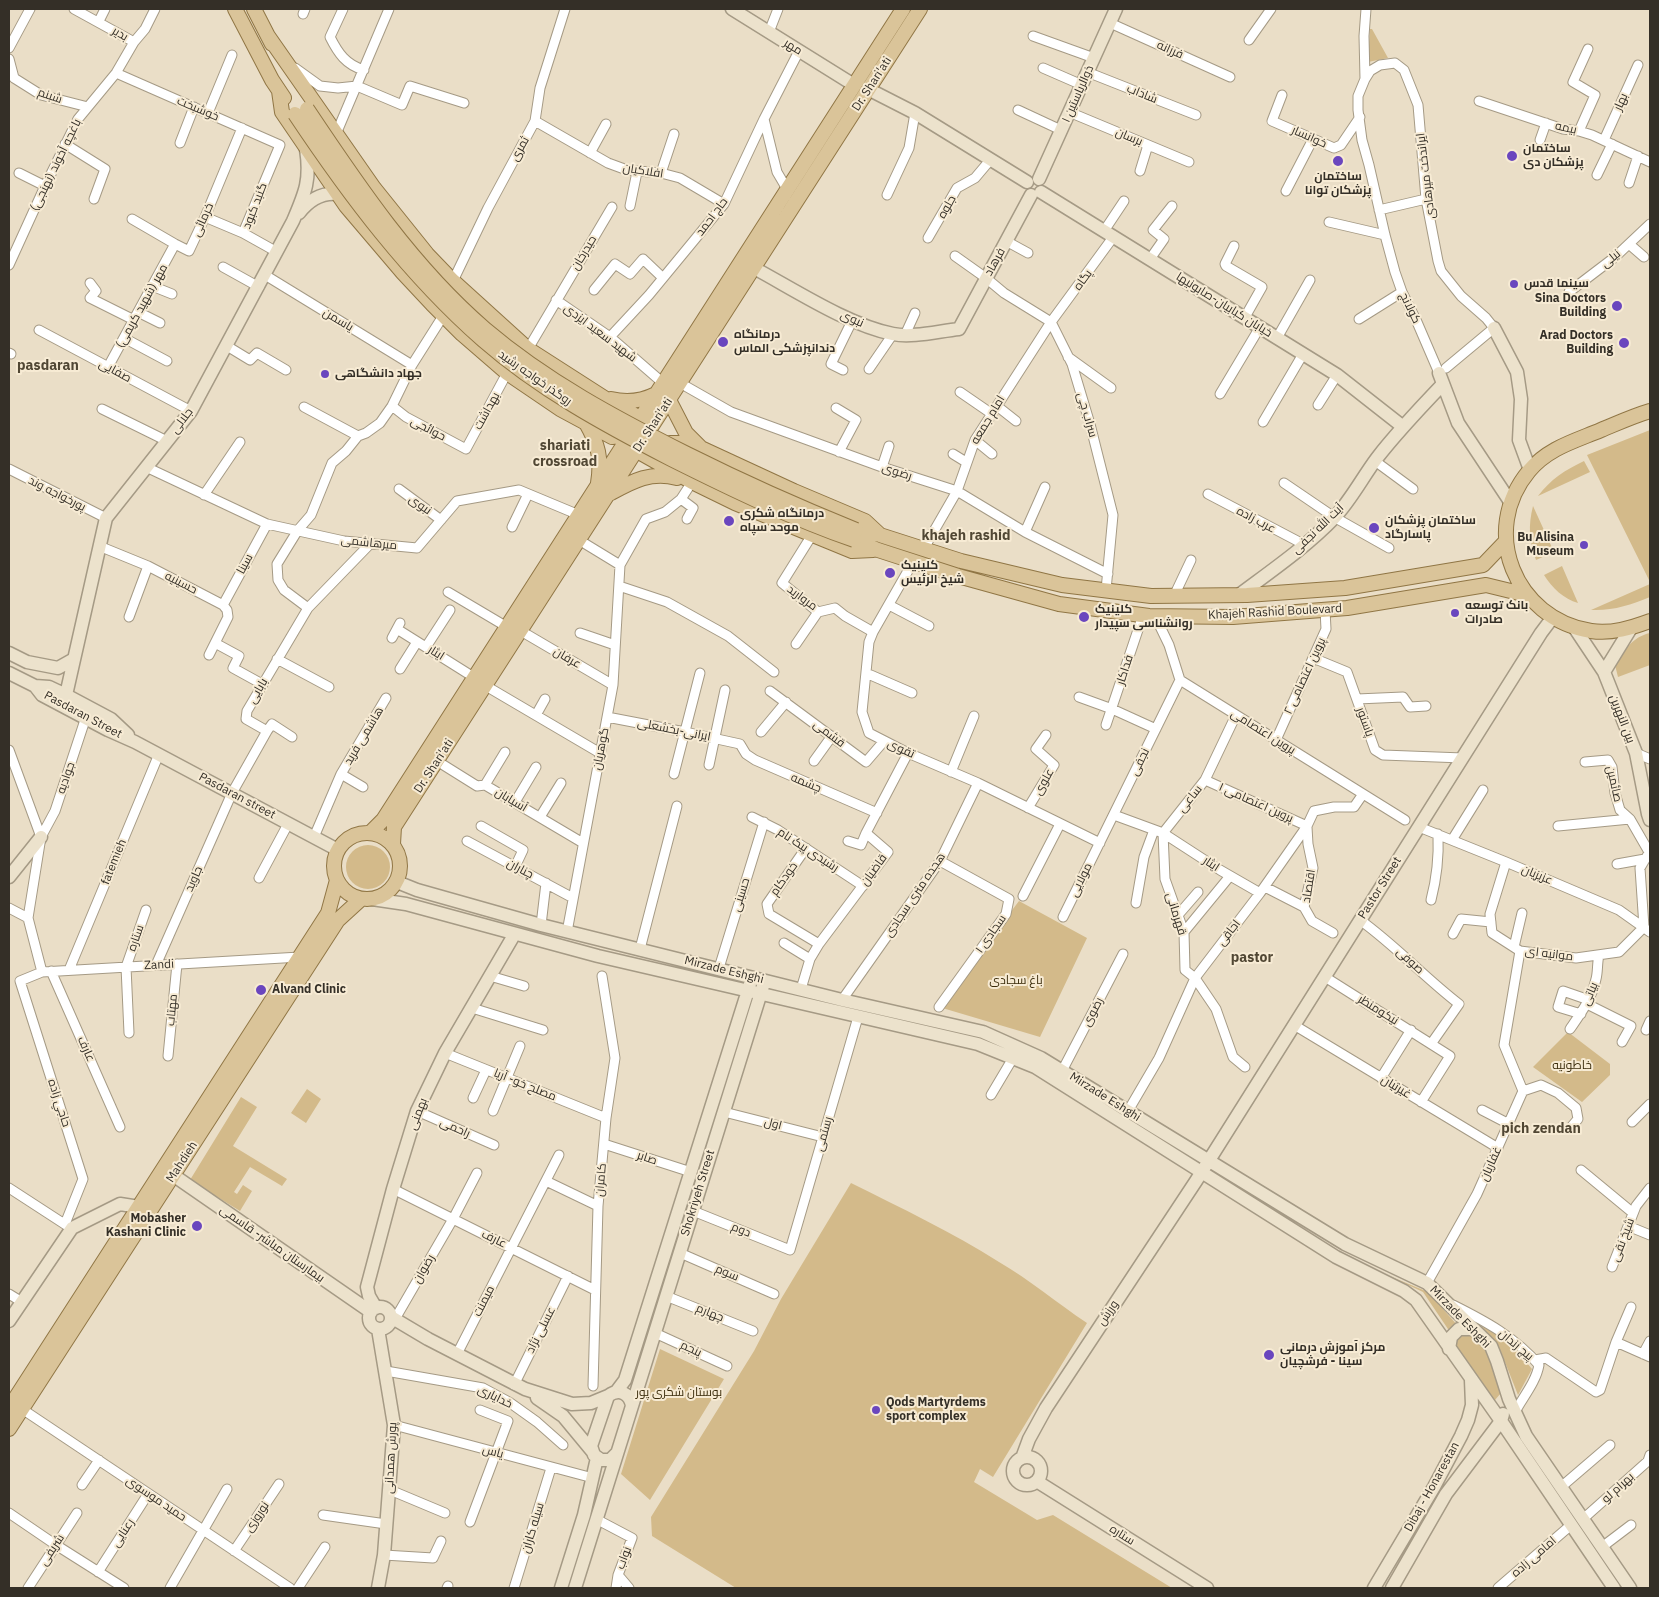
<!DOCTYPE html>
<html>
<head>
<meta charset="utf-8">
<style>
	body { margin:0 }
	#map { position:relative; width:1659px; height:1597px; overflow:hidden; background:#eadec7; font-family:"IBM Plex Sans",sans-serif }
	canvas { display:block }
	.frame { position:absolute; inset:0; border:10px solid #342f27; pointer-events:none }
</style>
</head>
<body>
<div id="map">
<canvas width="1659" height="1597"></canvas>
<div class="frame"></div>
</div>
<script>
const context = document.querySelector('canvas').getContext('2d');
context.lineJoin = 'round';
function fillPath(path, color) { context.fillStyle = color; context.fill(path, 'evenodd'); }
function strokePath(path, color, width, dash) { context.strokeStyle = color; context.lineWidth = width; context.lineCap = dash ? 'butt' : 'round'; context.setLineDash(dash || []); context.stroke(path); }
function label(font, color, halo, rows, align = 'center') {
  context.font = font + ' "IBM Plex Sans",Cairo,sans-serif'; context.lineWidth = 4; context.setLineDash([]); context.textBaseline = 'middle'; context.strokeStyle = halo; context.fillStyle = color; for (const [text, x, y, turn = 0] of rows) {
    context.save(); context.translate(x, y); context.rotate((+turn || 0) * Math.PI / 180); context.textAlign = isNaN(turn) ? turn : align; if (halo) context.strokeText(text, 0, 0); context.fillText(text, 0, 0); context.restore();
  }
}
fillPath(new Path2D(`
	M1370 29H1372L1388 58 1368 62Z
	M1650 430V582L1587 455Z
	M1584 461 1590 472 1538 496C1551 479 1565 470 1584 461Z
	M1533 506 1554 552 1536 560C1529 541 1528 526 1533 506Z
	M1562 566 1578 603C1564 599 1552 588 1544 575Z
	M1650 584V597C1630 605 1613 611 1591 610Z
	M1650 633V665L1618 677 1615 665C1625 650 1632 637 1650 633Z
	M346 867a22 22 0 1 1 44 0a22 22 0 1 1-44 0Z
	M1019 901 1087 938 1040 1037 939 1007Z
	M1568 1032 1610 1064V1075L1582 1102 1533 1067Z
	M307 1089 321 1099 306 1123 291 1113Z
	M241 1097 257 1107 233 1146 287 1179 282 1186 250 1167 234 1192 237 1194 243 1185 252 1191 240 1211 190 1180Z
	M851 1183C901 1208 952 1232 999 1262 1030 1280 1057 1303 1087 1323L993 1477 980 1469 974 1482 1037 1520 1053 1515 1172 1588H736L652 1536 651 1517 754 1351 781 1299Z
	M1387 1275 1428 1292 1458 1326 1450 1332 1423 1292Z
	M1481 1326C1503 1337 1517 1350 1532 1369L1518 1395 1501 1352Z
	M1469 1334 1482 1343 1497 1377 1501 1393 1495 1400 1490 1399 1456 1348V1343L1460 1336Z
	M660 1349 724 1379 650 1500 621 1474Z`), '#d3ba8a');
const street = new Path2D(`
	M343 9 330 37C338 53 346 65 364 70
	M303 14 305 9
	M99 21 105 9
	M1110 23 1230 77
	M769 32 778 9
	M1033 36 1094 58
	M1249 40 1271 9
	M134 42 145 29 155 9
	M9 48 30 9
	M9 59 14 78
	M295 68 320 86 338 88 357 86 402 105 410 86 464 103
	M1043 68 1082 85
	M1087 72 1196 115
	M116 73 280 145 243 233
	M14 78 41 95 88 107
	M1365 79 1364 36 1366 9
	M1282 95 1272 121 1334 148 1341 145 1360 117
	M1479 101 1563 129 1579 131 1592 135 1650 162
	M1018 110 1061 130
	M1069 112 1189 162
	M208 113 232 55
	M764 119 777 172 787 189
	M535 121 608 163 627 170 661 173 680 178 724 204
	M1579 131 1595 95 1573 82 1588 49
	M336 134 389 9
	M1540 140 1546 123
	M1604 140 1638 65
	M180 143 194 107
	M65 144 105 169 94 199
	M590 153 606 124
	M1140 171 1148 145
	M19 173 45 186
	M661 173 674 134
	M1597 175 1612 144
	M1629 183 1638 156
	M1286 191 1313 139
	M887 195 909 148 915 113
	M630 206 637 172
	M1379 210 1426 199
	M205 217 243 233 277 252
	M132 219 175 244 189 251 205 217 242 128
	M1329 222 1385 235
	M1104 231 1124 201
	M928 238 957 188 975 178 991 159
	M1006 241 1028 253
	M1629 244 1644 257
	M1234 246 1225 264 1226 266 1262 287 1245 317
	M955 256 986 278 1004 293 1051 322 1072 364 1090 424 1113 515 1106 590
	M1150 259 1164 239 1153 230 1172 206
	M9 265 45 186 78 119 116 73 134 42 74 9
	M223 267 259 287
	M265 275 412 365
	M453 281 488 208 535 121 540 88 565 9
	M90 283 96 291 90 298 134 320
	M152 286 172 294
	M594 290 615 264 630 274 643 259 663 278
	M1569 292 1615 257 1650 224
	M556 300 610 337 663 383
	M138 312 160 323
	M1359 319 1402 292
	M39 330 191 411
	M905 335 915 313
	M610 337 649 295 724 204 764 119 799 51
	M124 338 167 361
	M1277 338 1310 280
	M227 346 250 360 257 353 286 370
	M528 349 612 207
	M9 353 11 354
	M1068 357 1111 388
	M108 367 175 244
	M869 369 893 334
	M843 370 831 364 852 321
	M1439 373 1417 322 1402 292 1395 272 1385 235 1369 165 1362 140 1358 110V96L1365 79 1370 71 1380 65 1395 63 1404 70 1418 105 1426 199 1438 261 1441 271 1461 296 1486 318 1494 328 1446 368
	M680 383 731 412 882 467 957 491 1025 532 1108 574
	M960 392 992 414
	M1220 394 1260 327
	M1318 405 1337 375
	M392 406 406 417 466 449 507 373
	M997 406 1016 421
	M304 407 358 436
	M836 408 856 420 839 452
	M102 409 167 441
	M1263 422 1303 354
	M975 440 992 454
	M953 454 966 462
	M1375 461 1413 489
	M146 467 267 524 344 541 417 548 457 501 519 490 579 515
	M882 467 889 446
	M9 469 106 518
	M1284 483 1334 517 1389 548
	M399 489 441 520
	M1208 494 1305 545
	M204 495 240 442
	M681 499 693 508 687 519
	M512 527 528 494
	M1025 532 1045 487
	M812 535 782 583 818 612 835 608 845 616 873 632
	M579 540 620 565
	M370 544 308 608 284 590 278 580 277 564 298 530 311 515 332 463 346 451 358 436 366 433 380 423 392 406 412 365 443 316
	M99 546 148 566 223 605 227 610 228 617 209 655
	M923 550 957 491 975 440 1051 322 1114 236
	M913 562 873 632 869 642 862 712 869 733 908 753 978 783 1100 843
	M619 586 667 602 728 636 774 672
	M448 592 507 627
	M1174 596 1191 560
	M223 605 267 524
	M889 605 929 626
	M1155 616 1169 645 1180 680 1405 820
	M129 617 148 566
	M397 629 475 678
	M521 631 613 685
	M580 633 615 645
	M392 638 400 623
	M215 643 239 656 233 668 262 684
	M796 644 818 612
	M426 647 450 610
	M1313 658 1347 672 1375 750 1383 755 1463 758
	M277 659 329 687
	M400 669 417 642
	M866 673 912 693
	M486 686 600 753
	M770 691 866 762 884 741
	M1079 697 1112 709 1156 729
	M1357 699 1403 697 1410 707 1426 706
	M536 715 545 699
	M607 717 685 732 740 744 746 754 755 760 877 813
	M1106 725 1143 615
	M267 731 272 724 292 737
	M761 732 786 702
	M1276 740 1326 629 1325 610
	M9 750 41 837
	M1636 753 1650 759
	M437 761 477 786 485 785 583 843
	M814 761 832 736
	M1585 762 1608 760 1612 767 1615 793 1620 810 1630 819 1649 852
	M709 765 725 690
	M951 772 974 716
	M341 774 363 787
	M674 774 700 673
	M1205 780 1307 826
	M485 785 505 752
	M515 802 536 767
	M1028 808 1054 765 1036 749 1046 735
	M1114 815 1163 833 1220 870 1260 893
	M540 817 561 783
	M752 817 778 830 863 886
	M481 826 523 850 515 867
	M1558 826 1630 819
	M1307 827 1308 844 1313 868 1304 907 1312 921 1333 933
	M1419 827 1506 862 1619 910 1650 932
	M1163 833 1165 879 1184 932 1185 970 1195 978 1216 1009 1233 1057 1245 1067
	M1163 833 1205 780 1236 715
	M314 837 341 774 386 698
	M1452 840 1483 790
	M467 841 573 898
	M848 841 861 845 866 833
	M806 848 767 904 769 914 819 944
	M1506 862 1490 914 1492 933 1520 951 1576 958 1619 952 1644 927 1640 868 1650 851
	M1617 864 1645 859
	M259 878 288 824
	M1265 887 1304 907
	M1023 896 1060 824
	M1431 900C1437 877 1439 857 1438 834
	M1136 903 1144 857 1154 830
	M9 908 28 918
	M1178 915 1198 892
	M1063 917 1180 680
	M1360 920C1396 946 1424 977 1459 1004L1431 1044
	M541 925 546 883
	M567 932 613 685 620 565 646 519 665 512 681 499 692 482
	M1184 932 1230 876
	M1453 934 1461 919 1491 922
	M784 943 810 959
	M1514 947 1522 913
	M640 949 677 806
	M156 965 232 793 267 731 246 719 247 711 308 608
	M719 968 764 822
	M69 970 159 754
	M51 971 120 1127
	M42 972 28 918 41 837 55 811 86 717
	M490 976 524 986
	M1325 977 1450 1056 1421 1102
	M801 989 810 959 819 944 888 852 866 833 908 753
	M842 1000 940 861 978 783
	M1587 1004 1631 1026 1622 1042
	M939 1007 1006 914 1009 899 940 861
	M472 1008 543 1030
	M1581 1014 1558 1007 1563 991 1589 1000
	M1294 1025 1498 1148
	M1570 1029C1581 1013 1592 998 1596 979 1598 972 1597 963 1599 955
	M1646 1030 1650 1021
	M129 1033 126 967 146 910
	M445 1053 606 1118
	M168 1056 177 964
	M1062 1071 1123 954
	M1381 1078 1411 1030
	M1523 1091 1541 1085 1558 1093 1576 1108 1578 1119 1572 1126
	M991 1095 1013 1058
	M473 1098 486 1070
	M1482 1110 1509 1124
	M417 1111 494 1145
	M493 1111 520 1046
	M1128 1111 1159 1058 1195 978 1260 893 1307 826 1314 811 1334 807H1354L1363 794
	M724 1112 823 1137
	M1632 1122 1650 1104
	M604 1144 691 1172
	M1581 1170 1633 1213
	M546 1181 598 1206
	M9 1188 69 1227
	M393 1189 595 1290
	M693 1211 790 1250 858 1017
	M65 1224 83 1179 20 981 42 972 300 957
	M1628 1226 1650 1235
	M680 1253 774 1294
	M1612 1267 1636 1206 1650 1188
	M1427 1283 1477 1194 1523 1091 1504 1045 1520 951
	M9 1294 22 1302
	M666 1296 753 1331
	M1453 1305C1485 1321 1515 1337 1539 1365 1536 1382 1523 1397 1515 1412
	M395 1319 453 1219 477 1173
	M655 1333 727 1366
	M1616 1342 1631 1307
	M457 1354 559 1155
	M1643 1354 1650 1341
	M1535 1360 1546 1358 1596 1392 1600 1390 1616 1342 1650 1357
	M386 1371 483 1388 509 1402 537 1422 563 1445
	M514 1385 568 1276
	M593 1386 598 1206 606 1118 615 1058 602 976
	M22 1409 290 1588
	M394 1425 593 1478
	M82 1485 99 1460
	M1561 1487 1610 1445
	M390 1490 445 1513
	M9 1513 56 1545 124 1588
	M323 1515 386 1524
	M596 1519 632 1538 618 1575 616 1588
	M1583 1519 1648 1461 1650 1455
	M470 1522 508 1421 480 1410
	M1602 1547 1631 1525
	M234 1551 279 1484
	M384 1555 433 1558 441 1541
	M98 1572 148 1494
	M618 1575 629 1588
	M28 1588 77 1513
	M170 1588 227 1489
	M298 1588 325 1547
	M447 1588 448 1586
	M514 1588 551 1468
	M1498 1588 1571 1525`);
const secondary = new Path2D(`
	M732 9 854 85
	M868 89 915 113 1027 182
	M1039 179 1116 9
	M1041 192 1337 375 1402 426
	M299 213C309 200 321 192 338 194
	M754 268C795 290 848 325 893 334 912 338 939 331 959 329L1031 195
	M1494 328 1517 372 1521 399 1519 440 1530 470
	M1439 373 1458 423 1511 503
	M1239 595C1271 571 1306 547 1334 518 1351 500 1362 478 1377 458 1397 432 1420 408 1443 384
	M1574 627 1604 672 1608 682 1636 753 1648 814 1650 820
	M9 653 27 662 58 668 74 659
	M1604 672 1631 628
	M9 673 35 686 49 687 66 695 111 719 128 735
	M35 686 42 695 108 730 135 742 338 850
	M66 695 106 518 191 411 293 221C305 193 311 180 306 149
	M9 877 41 837
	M397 882 417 890 541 925 842 1000 983 1032 1041 1058 1345 1244 1427 1283 1491 1346 1497 1361 1509 1399 1526 1436 1630 1588
	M372 899 406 904 598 956 978 1044 1035 1067 1336 1257 1404 1291 1416 1300 1501 1421 1614 1588
	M173 1175 371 1312
	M369 1318a11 11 0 1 1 22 0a11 11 0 1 1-22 0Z
	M376 1308 369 1296 367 1287 393 1189 417 1111 445 1053 514 935
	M391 1317 428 1339 525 1389 572 1404 591 1403 608 1396
	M9 1321 72 1228 120 1204 139 1207
	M1449 1349 1451 1337 1459 1329H1473
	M616 1392 625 1380 750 984
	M537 1398 563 1416 592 1451
	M632 1406 763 986
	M1013 1471a14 14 0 1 1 28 0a14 14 0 1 1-28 0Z
	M1022 1458 1029 1439 1046 1408 1196 1181 1541 633 1553 617
	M1038 1482 1207 1588
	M378 1588 384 1555 394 1425 378 1329
	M561 1588 584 1515 597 1458
	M575 1588 632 1406C630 1393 619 1388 608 1396L591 1446 594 1455 601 1460H610L617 1453
	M1374 1588 1434 1487 1461 1436 1468 1420 1472 1405 1471 1380
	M1392 1588 1446 1494 1501 1421 1503 1414`);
const primary = new Path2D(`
	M235 9 272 80 284 98
	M254 9 272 44
	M268 36 374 188 427 254 453 281 528 349 609 401 647 422
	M279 91 282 112 346 206 403 273 432 304 462 334 507 373 560 409 612 437 620 436 628 426
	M611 399C627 403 642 401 656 394
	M669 400 686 433 700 447
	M1650 411C1633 416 1618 423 1601 430 1575 441 1548 448 1529 471 1479 531 1515 619 1591 631 1612 634 1631 628 1650 621
	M586 423C598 444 602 458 598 483
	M630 447 692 482 735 503 852 551 873 550
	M692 482C680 473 651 458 670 443H685L701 448 794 491 865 521 879 534
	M611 493C633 481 651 471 677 478
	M856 530 880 535 961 561 1062 585 1151 596 1247 595 1345 588 1483 565 1506 541
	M854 540 878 550 958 576 1059 604 1149 616 1233 617 1347 608 1486 585 1527 595
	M334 866a33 33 0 1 1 66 0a33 33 0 1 1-66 0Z
	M370 833 383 820 903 9
	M393 844 394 827 920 9
	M9 1408 328 913 337 880
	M9 1429 338 920 361 899`);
strokePath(street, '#a59a85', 11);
strokePath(secondary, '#a59a85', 15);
strokePath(primary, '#907645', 16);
strokePath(street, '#fff', 9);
strokePath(secondary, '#ece2cc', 12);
strokePath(primary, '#dac499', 14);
const primaryBridge = new Path2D(`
	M307 109C359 187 413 267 485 329 546 381 616 418 687 454 743 482 799 507 856 530
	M295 114C349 195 409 275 483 340 539 389 605 425 671 459 731 489 791 518 854 540`);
strokePath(primaryBridge, '#907645', 16, []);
strokePath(primaryBridge, '#dac499', 14);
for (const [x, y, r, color] of [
	[1512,156,6,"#6a46be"],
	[1338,161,6,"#6a46be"],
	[1514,284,5,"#6a46be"],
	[1617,306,6,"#6a46be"],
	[723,342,6,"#6a46be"],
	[1624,343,6,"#6a46be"],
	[325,374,5,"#6a46be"],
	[729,521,6,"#6a46be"],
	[1374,528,6,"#6a46be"],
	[1584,545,5,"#6a46be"],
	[890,573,6,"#6a46be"],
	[1455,613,5,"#6a46be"],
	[1084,617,6,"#6a46be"],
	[261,990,6,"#6a46be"],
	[197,1226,6,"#6a46be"],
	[1269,1355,6,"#6a46be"],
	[876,1410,5,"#6a46be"]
]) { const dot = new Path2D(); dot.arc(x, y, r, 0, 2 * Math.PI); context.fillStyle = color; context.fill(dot); strokePath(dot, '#f7ebd4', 2); }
label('12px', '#342f27', '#f7ebd4', [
	["بدیر",120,34,30],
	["مهر",793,47,32],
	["فرزانه",1170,50,24],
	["Dr. Shari'ati",872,84,-57],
	["ذوالریاستین ۱",1078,94,-66],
	["شاداب",1142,94,22],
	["شبنم",50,96,19],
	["بهار",1621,102,-66],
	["خوشبخت",198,109,23],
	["بیمه",1566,128,13],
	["برسان",1129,137,23],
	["خوانسار",1309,137,24],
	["ثمری",520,149,-61],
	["باغچه آخوند (نهنجی)",56,165,-64],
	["افلاکیان",643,171,9],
	["ایراندخت میرهادی",1426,176,-97],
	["گنبد کبود",255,206,-69],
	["جلوه",947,207,-60],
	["حاج احمد",712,217,-53],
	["خرمائی",203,220,-66],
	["حیدرخان",584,253,-59],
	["نیلی",1611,259,-39],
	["فرهاد",995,262,-61],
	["پگاه",1083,280,-54],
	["خیابان کبابیان-صابونیها",1224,305,32],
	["مهر (شهید کریمی)",142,306,-61],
	["کولانج",1410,308,64],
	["نبوی",852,319,24],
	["یاسمن",338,320,31],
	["شهید سعید ایزدی",600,333,37],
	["صفایی",115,371,28],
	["روگذر خواجه رشید",535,378,35],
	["بهداشت",487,411,-61],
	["سراب چی",1087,415,74],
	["امام جمعه",988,420,-59],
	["جلالی",182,421,-53],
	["Dr. Shari'ati",653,425,-57],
	["حوائجی",428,429,28],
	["رضوی",897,472,18],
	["پورخواجه وند",57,494,27],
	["نبوی",420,505,35],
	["عرب زاده",1256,520,28],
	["آیت الله نجفی",1318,529,-44],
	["میرهاشمی",369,543,6],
	["سینا",245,564,-62],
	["حسینیه",181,583,27],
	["مروارید",802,598,36],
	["Khajeh Rashid Boulevard",1275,612,-3],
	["ایثار",436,653,32],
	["عرفان",567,658,30],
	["فداکار",1125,670,-72],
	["پروین اعتصامی ۲",1305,676,-65],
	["بابایی",258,691,-60],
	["Pasdaran Street",83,715,28],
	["بین النهرین",1622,719,69],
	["پاستور",1365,722,70],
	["ایرانی-بخشعلی",674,730,11],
	["پروین اعتصامی",1263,732,32],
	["قشمی",829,734,37],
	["هاشمی فرید",364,736,-59],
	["گوهریان",601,749,-79],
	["تقوی",901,749,25],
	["نجفی",1140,762,-64],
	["Dr. Shari'ati",434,766,-57],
	["جوادیه",66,778,-71],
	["علوی",1044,782,-60],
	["چشمه",806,783,23],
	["صائمین",1614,784,77],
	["Pasdaran street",237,796,28],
	["ساعی",1190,799,-51],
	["آسیابان",511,800,31],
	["پروین اعتصامی ۱",1256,803,24],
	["رشیدی پیک نام",808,850,33],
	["fatemieh",114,862,-68],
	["ایثار",1211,864,33],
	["چناران",520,869,28],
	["قاضیان",874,870,-54],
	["عزیزیان",1537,875,23],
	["جاوید",194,879,-66],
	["خودکام",784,879,-55],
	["مولایی",1081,880,-64],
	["اقتصاد",1309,886,-81],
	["Pastor Street",1380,888,-58],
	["حسینی",741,895,-73],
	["هجده متری سجادی",915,895,-56],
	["قهرمانی",1176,914,73],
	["اجاقی",1229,933,-52],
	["سجادی ۱",991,934,-55],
	["ستاره",136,938,-71],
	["موانیه ای",1549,954,7],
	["صوفی",1410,961,43],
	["Zandi",159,965,-3],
	["Mirzade Eshghi",724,970,14],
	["بیاتی",1590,994,-67],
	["مهتاب",172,1010,-85],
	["نیکومنظر",1378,1010,32],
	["رضوی",1093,1012,-62],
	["عارف",86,1049,66],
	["مصلح خو- آریا",525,1085,22],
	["غیرتیان",1396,1087,31],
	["Mirzade Eshghi",1105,1097,32],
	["حاجي زاده",59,1103,72],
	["بهمنی",418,1114,-69],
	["اول",773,1124,15],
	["راحمی",455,1128,24],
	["رستمی",824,1134,-74],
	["صابر",647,1158,18],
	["Mahdieh",182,1162,-57],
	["غفاریان",1491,1164,-66],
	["کامران",601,1180,-85],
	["Shokriyeh Street",698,1193,-73],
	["دوم",741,1230,22],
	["عارف",494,1239,26],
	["شیخ نقی",1623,1240,-69],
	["بیمارستان مباشر- قاسمی",272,1244,35],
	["رضوان",424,1269,-60],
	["سوم",727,1273,23],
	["میمنت",484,1301,-63],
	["چهارم",710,1313,22],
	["ورزش",1108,1313,-56],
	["Mirzade Eshghi",1460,1317,46],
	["عسلی نژاد",541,1330,-63],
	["پیچ زندان",1516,1345,40],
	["پنجم",691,1349,25],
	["خدایاری",495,1397,26],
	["یاس",493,1452,15],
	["پورش همدانی",391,1458,-87],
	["Dibaj - Honarestan",1432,1487,-61],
	["بهرام لو",1618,1488,-42],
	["حمید موسوی",156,1499,34],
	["نوروزی",257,1517,-56],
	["سیله کاران",533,1528,-73],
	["رعنایی",123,1533,-57],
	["ستاره",1122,1535,32],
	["شریفی",52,1550,-57],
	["امامی زاده",1534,1557,-41],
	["نواب",624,1558,-69]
]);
label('bold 12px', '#342f27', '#f7ebd4', [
	["ساختمان",1523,149],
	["پزشکان دی",1523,163],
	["ساختمان",1338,177,"center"],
	["پزشکان توانا",1338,191,"center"],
	["سینما قدس",1524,284],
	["Sina Doctors",1606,299,"right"],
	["Building",1606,313,"right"],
	["درمانگاه",734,335],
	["دندانپزشکی الماس",734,349],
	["Arad Doctors",1613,336,"right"],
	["Building",1613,350,"right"],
	["جهاد دانشگاهی",335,374],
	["درمانگاه شکری",740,514],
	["موحد سپاه",740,528],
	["ساختمان پزشکان",1385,521],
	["پاسارگاد",1385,535],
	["Bu Alisina",1574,538,"right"],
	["Museum",1574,552,"right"],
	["کلینیک",901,566],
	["شیخ الرئیس",901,580],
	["بانک توسعه",1465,606],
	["صادرات",1465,620],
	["کلینیک",1095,610],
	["روانشناسی سپیدار",1095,624],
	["Alvand Clinic",272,990],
	["Mobasher",186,1219,"right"],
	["Kashani Clinic",186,1233,"right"],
	["مرکز آموزش درمانی",1280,1348],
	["سینا - فرشچیان",1280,1362],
	["Qods Martyrdems",886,1403],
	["sport complex",886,1417]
], 'left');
label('12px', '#3b2c0b', '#f7ebd4', [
	["باغ سجادی",1016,981],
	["خاطونیه",1572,1066],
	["بوستان شکری پور",679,1393]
]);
label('bold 14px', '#514734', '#f7ebd4', [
	["pasdaran",48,366],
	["shariati",565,446],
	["crossroad",565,462],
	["khajeh rashid",966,536],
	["pastor",1252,958],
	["pich zendan",1541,1129]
]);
</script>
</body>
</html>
